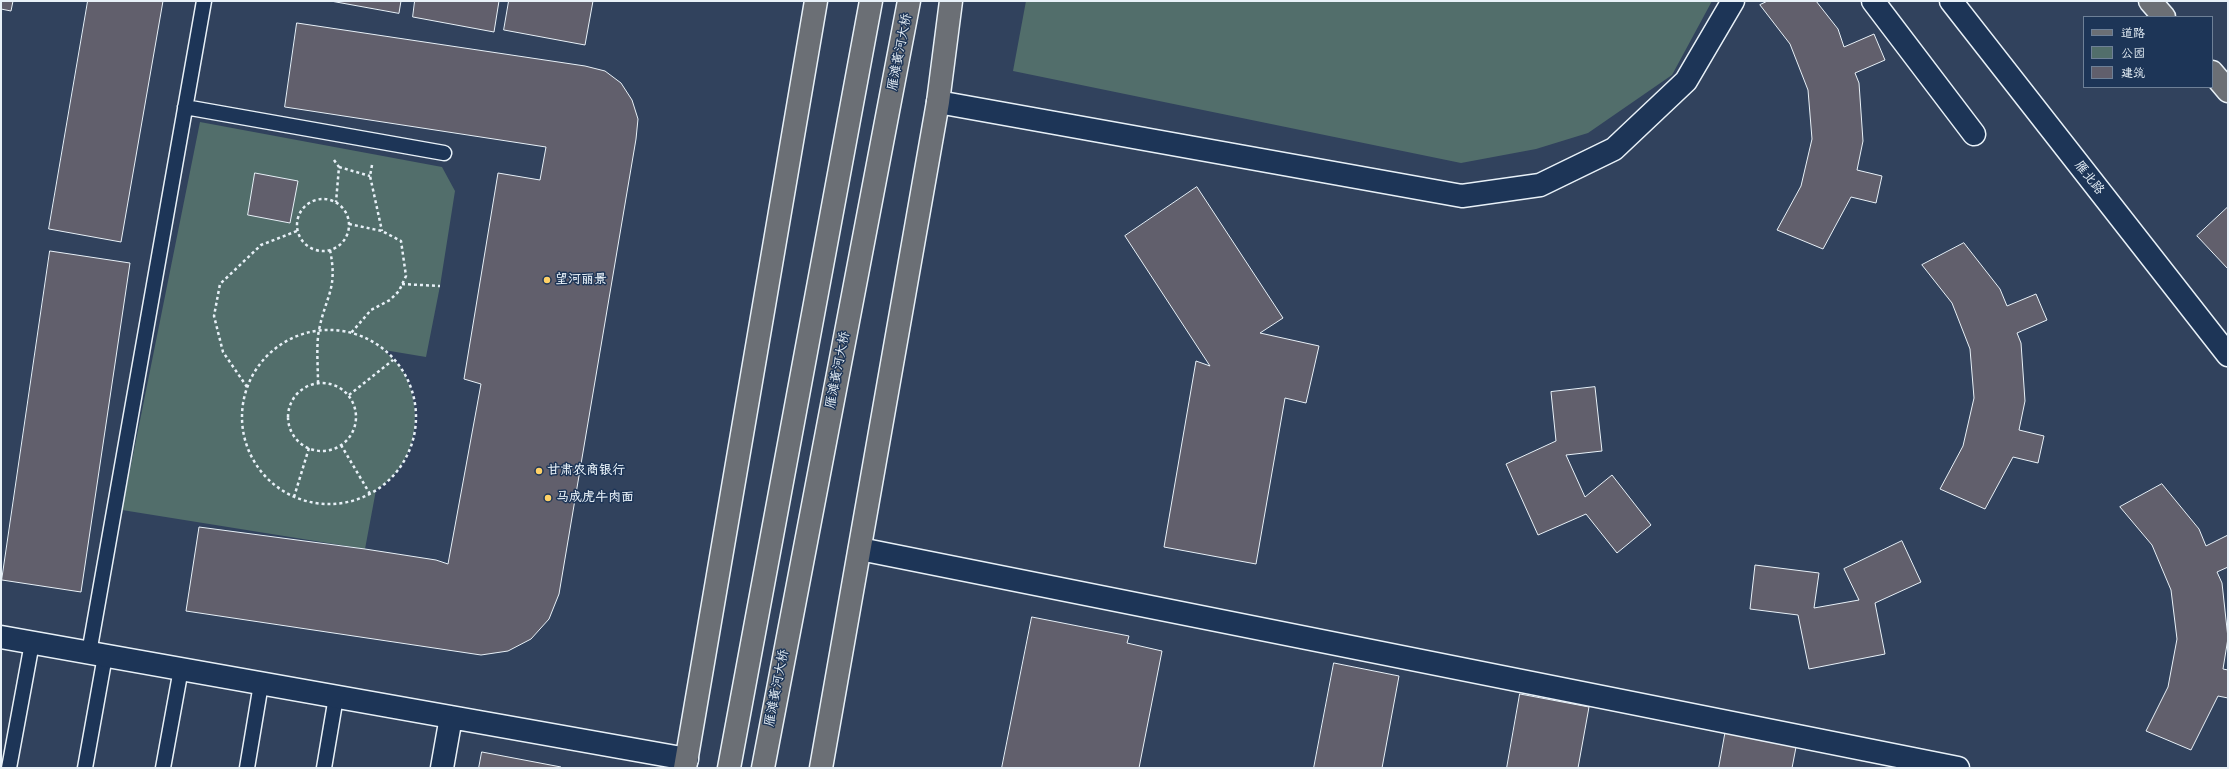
<!DOCTYPE html>
<html>
<head>
<meta charset="utf-8">
<style>
	body { margin:0 }
	#map { position:relative; width:2229px; height:769px; overflow:hidden; background:#31425d; font-family:Itim,"LXGW WenKai TC",sans-serif }
	canvas { display:block }
	.frame { position:absolute; inset:0; border:2px solid #e8f1f8; pointer-events:none }
	.legend { position:absolute; left:2083px; top:16px; width:130px; height:72px; box-sizing:border-box; background:#1d3557; border:1px solid #6e8097; margin:0; padding:5px 7px; list-style:none; font-size:12px; color:#e8f1f8 }
	.legend li { display:flex; align-items:center; gap:8px; height:20px }
	.legend b { width:20px; border:1px solid #6e8097 }
</style>
</head>
<body>
<div id="map">
<canvas width="2229" height="769"></canvas>
<div class="frame"></div>
<ul class="legend">
<li><b style="height:5px;background:#6b6f75"></b>道路</li>
<li><b style="height:11px;background:#526e6b"></b>公园</li>
<li><b style="height:11px;background:#615f6c"></b>建筑</li>
</ul>
</div>
<script>
const context = document.querySelector('canvas').getContext('2d');
context.lineJoin = 'round';
function fillPath(path, color) { context.fillStyle = color; context.fill(path, 'evenodd'); }
function strokePath(path, color, width, dash) { context.strokeStyle = color; context.lineWidth = width; context.lineCap = dash ? 'butt' : 'round'; context.setLineDash(dash || []); context.stroke(path); }
function label(font, color, halo, rows, align = 'center') {
  context.font = font + ' Itim,"LXGW WenKai TC",sans-serif'; context.lineWidth = 3; context.setLineDash([]); context.textBaseline = 'middle'; context.strokeStyle = halo; context.fillStyle = color; for (const [text, x, y, turn = 0] of rows) {
    context.save(); context.translate(x, y); context.rotate((+turn || 0) * Math.PI / 180); context.textAlign = isNaN(turn) ? turn : align; if (halo) context.strokeText(text, 0, 0); context.fillText(text, 0, 0); context.restore();
  }
}
fillPath(new Path2D(`
	M1026 1H1712L1672 75 1588 133 1536 149 1461 163 1013 71Z
	M200 122 442 167 455 191 440 286 426 357 384 350C391 357 400 365 404 373 425 414 416 465 376 490L365 549 122 510Z`), '#526e6b');
const building = new Path2D(`
	M1 1H13L11 11 1 9Z
	M88 1H163L121 242 49 229Z
	M331 1H401L399 13Z
	M415 1H499L494 32 413 17Z
	M509 1H593L585 45 504 30Z
	M1768 1H1816L1838 29 1844 47 1874 34 1885 60 1855 73 1859 83 1863 141 1857 170 1882 176 1876 203 1851 197 1823 249 1777 230 1801 186 1812 139 1808 90 1790 44 1760 5Z
	M297 23 585 66 605 71 621 83 632 100 638 119 636 139 559 594 549 619 531 639 508 651 481 655 186 611 199 527 365 549 436 560 448 564 481 384 464 379 498 173 540 180 546 147 285 107Z
	M255 173 298 181 290 223 248 215Z
	M1197 187 1283 318 1260 333 1319 346 1306 403 1285 398 1256 564 1164 547 1196 361 1210 366 1125 236Z
	M2228 207V269L2197 236Z
	M1964 243 2000 289 2007 306 2036 294 2047 320 2017 333 2021 343 2025 401 2019 430 2044 436 2038 463 2013 457 1985 509 1940 489 1963 446 1974 398 1970 349 1952 303 1922 265Z
	M50 251 130 263 81 592 2 580Z
	M1595 387 1602 451 1566 455 1585 497 1612 475 1651 525 1617 553 1586 514 1538 535 1506 464 1556 441 1551 392Z
	M2162 484 2199 529 2206 546 2228 535V567L2217 572 2222 583 2228 638 2223 669 2228 670V698L2218 696 2191 750 2146 731 2168 687 2177 639 2171 590 2152 545 2120 507Z
	M1902 541 1921 582 1875 603 1885 654 1809 669 1798 615 1750 609 1755 565 1819 573 1814 608 1859 600 1844 569Z
	M1032 617 1129 636 1127 643 1162 651 1139 768H1002Z
	M1334 663 1399 676 1382 768H1314Z
	M1520 694 1589 707 1578 768H1507Z
	M1726 729 1797 742 1792 768H1719Z
	M482 752 561 767 560 768H479Z`);
fillPath(building, '#615f6c');
strokePath(building, '#e8f1f8', 1);
const lane = new Path2D(`
	M185 107 444 153
	M89 653 204 1
	M9 768 32 643
	M85 768 105 656
	M163 768 181 669
	M247 768 261 684
	M324 768 336 697`);
const street = new Path2D(`
	M1873 1 1974 134
	M1951 1 2228 355
	M938 102 1462 196 1540 185 1614 149 1686 81 1733 1
	M860 549 1958 768
	M1 637 687 759
	M442 768 451 717`);
const primary = new Path2D(`
	M2150 1 2164 17
	M2212 72 2228 91
	M685 768 816 1
	M729 768 871 1
	M763 768 909 1
	M821 768 938 102 951 1`);
strokePath(lane, '#e8f1f8', 17);
strokePath(street, '#e8f1f8', 25);
strokePath(primary, '#e8f1f8', 25);
strokePath(new Path2D(`
	M334 160 339 167 336 202
	M372 165 370 176 382 231
	M339 167 370 176
	M297 225a26 26 0 1 1 52 0a26 26 0 1 1-52 0Z
	M349 224 382 231 401 241 406 276 399 291 390 300 371 310 351 333
	M402 284 440 286
	M242 417a87 87 0 1 1 174 0a87 87 0 1 1-174 0Z
	M288 417a34 34 0 1 1 68 0a34 34 0 1 1-68 0Z
	M318 383C318 366 316 346 319 330 326 295 338 289 330 250
	M247 387 223 352 214 316 220 284 261 245 297 231
	M349 395 393 360
	M341 445 370 494
	M294 497 309 448`), '#e8f1f8', 2.5, [3, 3]);
strokePath(lane, '#1d3557', 14);
strokePath(street, '#1d3557', 22);
strokePath(primary, '#6b6f75', 22);
for (const [x, y, r, color] of [
	[547,280,4,"#ffd166"],
	[539,471,4,"#ffd166"],
	[548,498,4,"#ffd166"]
]) { const dot = new Path2D(); dot.arc(x, y, r, 0, 2 * Math.PI); context.fillStyle = color; context.fill(dot); strokePath(dot, '#1d3557', 1.5); }
label('13px', '#e8f1f8', '#1d3557', [
	["雁滩黄河大桥",900,52,-79],
	["雁北路",2089,178,52],
	["雁滩黄河大桥",838,370,-79],
	["雁滩黄河大桥",777,688,-79]
]);
label('bold 13px', '#e8f1f8', '#1d3557', [
	["望河丽景",555,280],
	["甘肃农商银行",547,471],
	["马成虎牛肉面",556,498]
], 'left');
</script>
</body>
</html>
